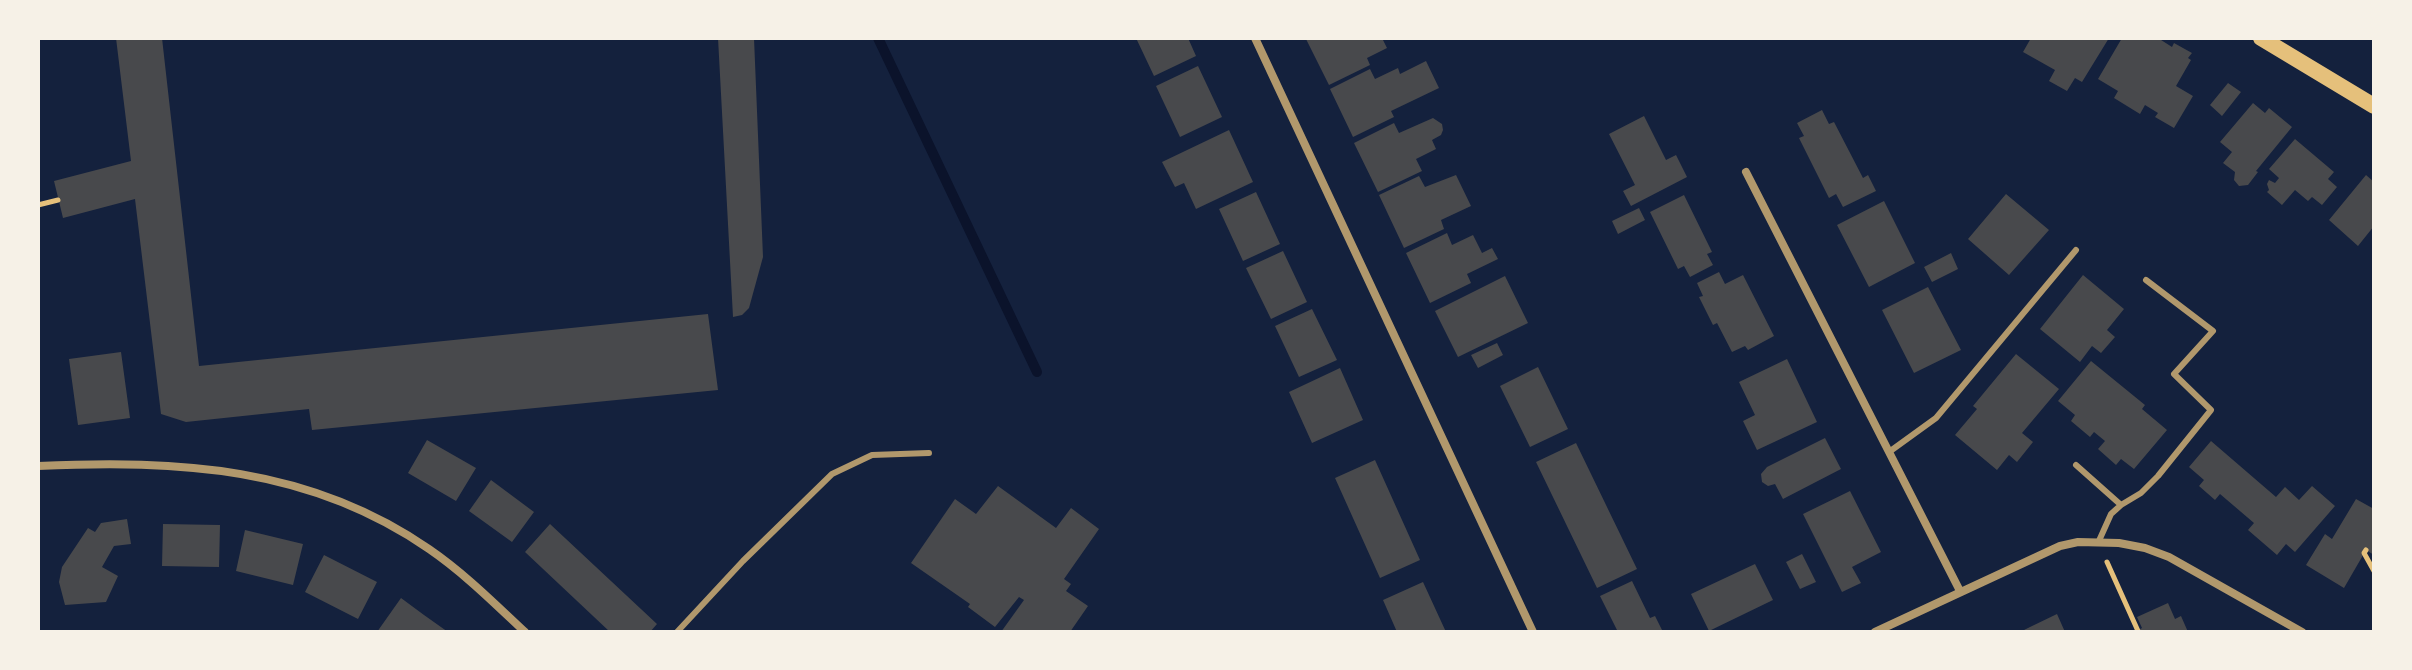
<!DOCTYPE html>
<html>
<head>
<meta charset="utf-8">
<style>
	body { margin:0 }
	#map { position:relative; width:2412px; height:670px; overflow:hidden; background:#14213d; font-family:Jost,sans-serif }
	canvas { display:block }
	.frame { position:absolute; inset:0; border:40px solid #f6f1e7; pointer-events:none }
</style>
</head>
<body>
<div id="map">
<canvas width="2412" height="670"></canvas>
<div class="frame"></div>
</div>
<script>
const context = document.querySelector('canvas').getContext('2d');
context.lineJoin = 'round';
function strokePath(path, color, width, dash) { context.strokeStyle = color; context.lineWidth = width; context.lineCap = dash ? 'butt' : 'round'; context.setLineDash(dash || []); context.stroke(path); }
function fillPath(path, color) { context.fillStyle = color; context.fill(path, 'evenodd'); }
strokePath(new Path2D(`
	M878 38 1037 372`), '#0b132b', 10);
fillPath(new Path2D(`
	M116 38H162L199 366 708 314 718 390 312 430 309 409 186 422 161 414 135 199 63 218 54 181 131 161Z
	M718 38H754L763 257 749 308 742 315 733 317Z
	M1136 38H1188L1196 56 1154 76Z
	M1308 38H1382L1387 48 1367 58 1370 65 1329 85 1306 39Z
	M2031 38H2109L2082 82 2075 78 2067 91 2049 81 2055 70 2023 52Z
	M2122 38H2158L2172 47 2174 43 2192 53 2188 58 2191 60 2176 86 2193 96 2174 128 2155 117 2158 113 2145 105 2140 114 2114 98 2118 91 2098 79Z
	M1426 61 1439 88 1391 111 1394 117 1353 137 1330 89 1370 69 1375 79 1398 68 1400 74Z
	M1198 66 1222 117 1180 137 1156 86Z
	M2228 83 2241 92 2222 116 2210 105Z
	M2253 103 2265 113 2269 108 2292 127 2256 171 2258 172 2248 185 2239 186 2234 180 2235 172 2223 163 2232 152 2220 142Z
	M1822 110 1829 124 1834 122 1863 178 1868 175 1876 191 1843 207 1836 194 1829 198 1799 138 1804 136 1797 123Z
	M1644 116 1666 160 1676 155 1687 177 1631 206 1623 191 1635 185 1609 134Z
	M1433 118 1442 124 1443 130 1441 135 1432 140 1436 149 1416 159 1422 171 1378 192 1354 143 1394 123 1399 133Z
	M1229 130 1253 182 1196 209 1184 183 1175 187 1162 162Z
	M2295 139 2334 172 2328 179 2337 187 2322 205 2312 197 2308 201 2295 190 2282 205 2267 192 2269 190 2267 184 2269 180 2275 183 2279 178 2269 169Z
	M1456 175 1471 206 1441 220 1444 229 1404 248 1379 195 1419 176 1425 187Z
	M2366 175 2374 182V226L2358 246 2329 220Z
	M1256 192 1280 244 1243 261 1219 209Z
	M2006 194 2049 230 2009 275 1968 239Z
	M1684 195 1712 252 1707 254 1713 265 1690 277 1684 266 1678 269 1650 212Z
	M1884 201 1915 263 1869 287 1837 225Z
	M1639 208 1645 220 1618 234 1612 221Z
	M1447 233 1452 245 1473 235 1482 253 1492 248 1498 259 1467 274 1471 283 1430 303 1406 253Z
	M1283 251 1307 302 1271 319 1246 268Z
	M1951 253 1958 269 1932 282 1924 267Z
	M1719 272 1725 284 1743 275 1774 336 1748 350 1745 346 1732 352 1717 323 1713 325 1699 297 1703 296 1697 283Z
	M2083 275 2124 309 2107 330 2115 337 2101 353 2092 346 2080 362 2040 329Z
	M1505 276 1528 323 1458 357 1435 311Z
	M1928 287 1961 350 1914 373 1882 310Z
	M1312 309 1337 360 1299 377 1275 326Z
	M1497 343 1503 355 1478 368 1471 355Z
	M121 352 130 418 78 425 69 359Z
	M2016 354 2059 389 2022 433 2033 442 2017 462 2009 455 1997 470 1955 435 1977 409 1973 406Z
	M1787 359 1817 422 1757 450 1743 421 1755 415 1739 382Z
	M2091 361 2145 405 2142 409 2167 430 2134 469 2121 459 2116 465 2098 449 2105 441 2094 432 2090 437 2071 421 2075 415 2058 401Z
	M1538 367 1568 429 1530 447 1500 386Z
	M1340 368 1363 420 1312 443 1289 392Z
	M1825 438 1841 469 1783 499 1775 484 1768 486 1762 482 1761 474 1767 467Z
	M427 440 476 468 456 501 408 473Z
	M2211 441 2276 497 2285 487 2299 500 2312 486 2335 506 2295 552 2286 544 2277 555 2248 530 2254 523 2220 494 2215 500 2199 486 2204 480 2189 467Z
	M1576 443 1637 569 1597 588 1536 462Z
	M1375 460 1420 560 1380 578 1335 478Z
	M491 480 534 512 512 542 469 511Z
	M998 486 1056 528 1071 508 1099 529 1064 579 1071 584 1066 591 1088 606 1070 632H1001L1024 600 1019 597 995 627 968 607 970 604 911 563 955 499 976 514Z
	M1850 491 1881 552 1852 567 1861 583 1842 592 1803 514Z
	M2356 499 2374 509V555L2366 550 2344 588 2306 565 2325 534 2332 539Z
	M127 519 131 544 114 546 102 567 118 576 106 602 65 605 59 582 62 567 88 528 95 532 101 523Z
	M163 524 220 525 219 567 162 566Z
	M550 524 657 624 650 632H610L525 552Z
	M245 530 303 544 293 585 236 571Z
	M1802 554 1816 582 1800 589 1786 562Z
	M324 555 377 582 358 619 305 592Z
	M1755 564 1773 600 1709 631 1691 594Z
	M1632 581 1650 618 1655 616 1663 632H1618L1600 596Z
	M1423 582 1446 632H1397L1383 600Z
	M401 598 424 615 448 632H377Z
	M2168 603 2175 619 2181 616 2188 632H2135L2142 628 2137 617Z
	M2057 614 2065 632H2020L2030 627Z`), '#48494c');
strokePath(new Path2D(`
	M38 205 58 200
	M2366 550 2364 553 2374 571
	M2107 562 2138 631`), '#e5c07b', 5);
strokePath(new Path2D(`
	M1889 452 1936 418 2076 250
	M2076 465 2121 505
	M2098 543 2111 514 2121 505 2141 493 2158 476 2211 410 2174 374 2213 331 2146 280
	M677 632 743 561 832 474 872 455 929 453`), '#b1986c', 6);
strokePath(new Path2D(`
	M1255 38 1533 632
	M1746 172 1960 591
	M38 466C178 460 309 466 429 549 464 573 494 603 525 632
	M1875 632 2060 546 2078 542 2119 543 2145 548 2169 557 2302 632`), '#b1986c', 8);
strokePath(new Path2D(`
	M2261 38 2374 106`), '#e5c07b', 16);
</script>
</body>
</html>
